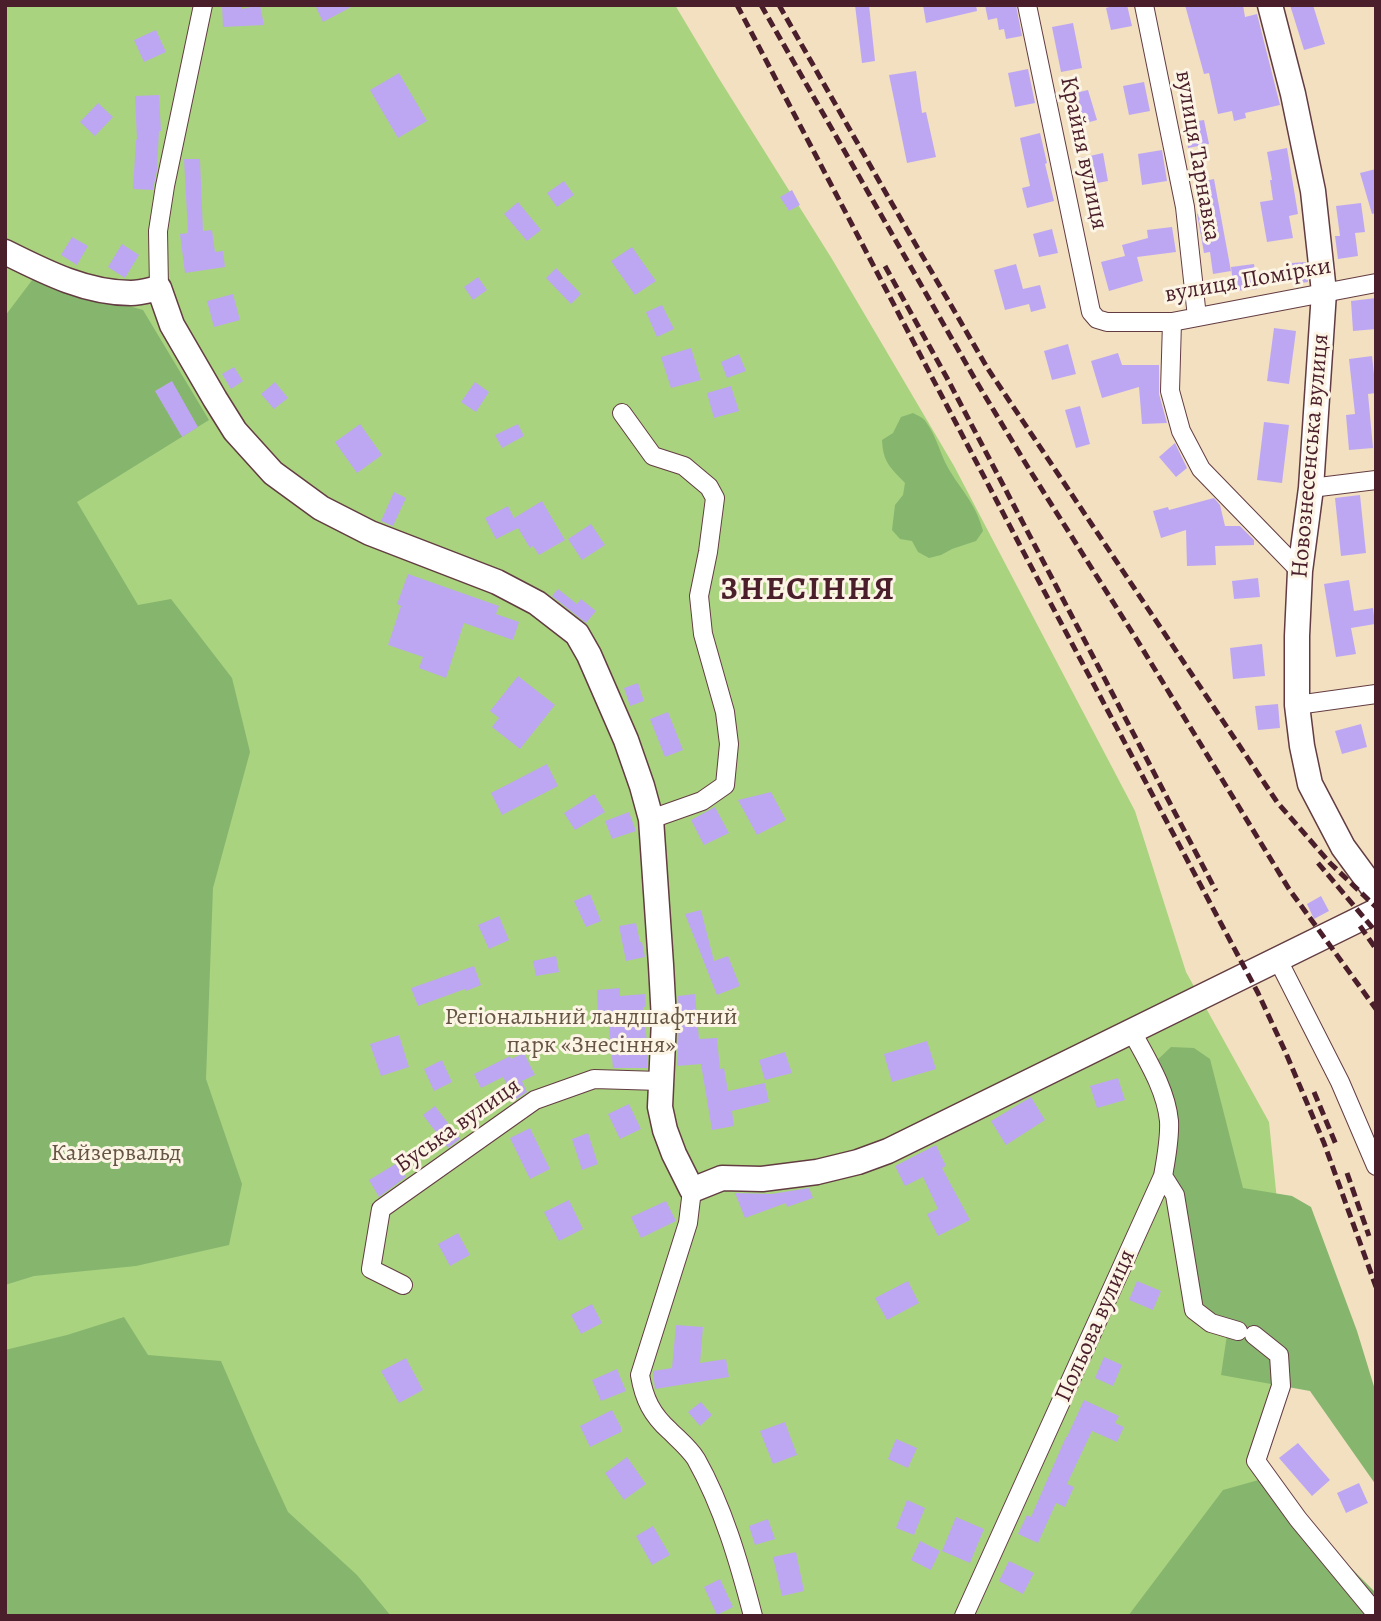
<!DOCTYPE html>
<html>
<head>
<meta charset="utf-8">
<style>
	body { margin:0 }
	#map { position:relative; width:1381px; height:1621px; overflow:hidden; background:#f2e0c1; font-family:Alegreya,serif }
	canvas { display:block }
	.frame { position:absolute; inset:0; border:7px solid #4a1f2b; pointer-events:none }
</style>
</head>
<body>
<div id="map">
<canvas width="1381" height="1621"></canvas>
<div class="frame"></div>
</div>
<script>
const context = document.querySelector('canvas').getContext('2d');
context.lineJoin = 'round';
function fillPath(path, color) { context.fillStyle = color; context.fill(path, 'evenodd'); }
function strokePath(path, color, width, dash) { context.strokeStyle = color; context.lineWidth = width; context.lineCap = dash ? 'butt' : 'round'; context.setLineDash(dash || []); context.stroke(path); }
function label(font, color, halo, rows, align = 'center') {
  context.font = font + ' Alegreya,serif'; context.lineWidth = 6; context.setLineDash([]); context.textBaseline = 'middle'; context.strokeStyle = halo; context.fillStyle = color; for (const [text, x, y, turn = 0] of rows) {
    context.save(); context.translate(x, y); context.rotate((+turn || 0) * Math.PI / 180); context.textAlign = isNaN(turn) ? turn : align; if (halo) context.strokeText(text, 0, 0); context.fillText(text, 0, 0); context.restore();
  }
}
fillPath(new Path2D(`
	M5 5H675L718 77 832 259 954 466 1135 811 1186 972 1269 1122 1292 1348 1257 1469 1376 1616H5Z`), '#a9d37f');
fillPath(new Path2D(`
	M33 279 143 310 209 420 77 502 138 605 171 599 232 678 250 752 213 888 206 1079 242 1184 229 1245 136 1266 34 1276 5 1285V316Z
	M913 413C918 416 923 417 926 422 935 434 939 449 945 462 958 488 975 500 983 531L976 541 952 549 941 555 929 558 918 552 912 541 900 539 892 530 895 505 903 495 905 483C891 468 883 463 882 440L893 433 901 417Z
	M1171 1047 1194 1048 1210 1059 1243 1188 1292 1196 1311 1207 1357 1331 1376 1393V1485L1310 1391 1221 1375 1228 1328 1194 1310 1168 1146 1150 1067Z
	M124 1317 148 1355 221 1361 256 1442 288 1512 357 1575 391 1616H5V1350L67 1335Z
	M1262 1479 1376 1593V1616H1128L1223 1490Z`), '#86b56e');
fillPath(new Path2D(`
	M222 5H242V9L260 5 264 25 223 27Z
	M315 5H355L323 22Z
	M855 5H869L875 61 862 63Z
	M923 5H976L977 11 926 23Z
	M985 5H1016L1022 36 1006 39 1004 29 999 30 997 18 988 20Z
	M1116 5H1127L1132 26 1111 30 1106 8Z
	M1185 5H1243L1245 17 1257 14 1280 105 1245 113 1246 118 1234 121 1232 111 1218 114 1209 73 1204 74Z
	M1290 5H1313L1325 44 1304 50Z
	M1073 23 1082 68 1061 72 1052 27Z
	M156 30 166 52 144 62 134 40Z
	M1028 69 1035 103 1015 107 1008 73Z
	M916 71 922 113 926 112 936 157 907 163 889 75Z
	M399 73 427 121 398 138 370 90Z
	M1144 82 1150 111 1129 115 1123 86Z
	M1088 90 1097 120 1075 126 1067 95Z
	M159 95 161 131H159L157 170 153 190 133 189 136 139 137 140 135 96Z
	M98 103 113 117 95 136 80 122Z
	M1204 120 1209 144 1188 148 1184 123Z
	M1040 133 1047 163 1045 164 1054 201 1027 208 1022 188 1030 186 1020 138Z
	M1287 148 1298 214 1289 216 1293 238 1267 242 1260 202 1273 200 1270 180H1272L1267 152Z
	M1162 150 1167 181 1142 185 1138 154Z
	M1103 153 1108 181 1082 186 1076 159Z
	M184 159H200L203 231 212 230 215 252 223 251 225 267 185 273 180 234 188 233Z
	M1376 169V213L1372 214 1360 173Z
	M1214 179 1231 271 1213 274 1210 252 1204 253 1197 214 1201 213 1195 183Z
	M564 181 574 195 557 207 547 193Z
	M792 190 800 205 789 211 780 197Z
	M518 202 541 230 527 241 504 214Z
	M1361 203 1365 232 1355 233 1358 256 1338 259 1335 236H1340L1336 206Z
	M1172 227 1176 252 1137 257 1143 281 1109 291 1101 262 1125 256 1122 245 1148 238 1147 230Z
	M1052 229 1058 253 1039 257 1033 234Z
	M72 237 88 246 77 265 61 255Z
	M122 244 139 255 125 278 108 267Z
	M632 247 656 281 635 295 611 261Z
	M1306 262 1308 282 1294 284 1292 263Z
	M1016 264 1023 289 1040 285 1046 308 1031 312 1029 304 1005 310 994 270Z
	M1254 264 1257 289 1234 291 1231 267Z
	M556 268 581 294 571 304 546 278Z
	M478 277 487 290 473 300 464 287Z
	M233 294 240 320 214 327 207 301Z
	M1376 298V329L1353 331 1351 301Z
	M662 305 674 329 657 337 646 312Z
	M1274 328 1296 331 1289 384 1267 381Z
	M1068 344 1076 374 1052 380 1044 351Z
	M691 348 701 380 671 388 661 357Z
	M1118 353 1122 365H1159V394L1167 423 1142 424 1139 387 1102 398 1091 361Z
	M739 354 746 371 727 378 721 362Z
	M1372 356 1376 393 1368 394 1373 448 1349 450 1346 415 1355 414 1349 359Z
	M234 367 243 381 231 389 222 374Z
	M172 381 198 427 182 437 155 391Z
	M275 382 288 398 274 409 261 394Z
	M475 382 489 392 476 412 461 402Z
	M731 386 739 411 714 418 707 393Z
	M1080 406 1090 444 1076 448 1065 410Z
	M1264 422 1289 425 1282 483 1257 480Z
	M360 424 382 455 357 473 335 442Z
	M518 424 524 436 502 448 495 435Z
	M1175 443 1187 468 1176 477 1159 457Z
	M394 492 406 498 393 526 381 521Z
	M1360 495 1366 553 1341 556 1335 498Z
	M1214 498 1220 505 1225 526H1240L1254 540V545L1215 546 1216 565 1187 566 1186 530 1161 538 1153 511 1168 507 1169 510Z
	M542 501 565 540 539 555 533 546 530 548 518 528 496 539 485 518 508 506 514 518Z
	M591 524 605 545 582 560 568 539Z
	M408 574 499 606 496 614 519 622 513 640 464 623 446 678 419 668 423 657 388 645 401 606 397 604Z
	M1258 578 1260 597 1234 599 1232 581Z
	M1349 580 1354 611 1373 608 1375 624 1351 628 1356 654 1336 657 1324 584Z
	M558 589 577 604 581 599 596 611 586 623 552 596Z
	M1262 644 1265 676 1233 679 1230 648Z
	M518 676 555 705 520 749 492 727 499 718 490 711Z
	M638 683 644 701 630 706 624 688Z
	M1278 704 1280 728 1258 730 1255 706Z
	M668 712 683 750 665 757 650 719Z
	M1361 724 1367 747 1342 754 1335 731Z
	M547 764 558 786 502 815 491 793Z
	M771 792 786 820 757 835 738 800Z
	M594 794 605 812 575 830 564 813Z
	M715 807 729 833 704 845 691 820Z
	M629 812 636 831 612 839 605 821Z
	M590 894 601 921 586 927 574 901Z
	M1321 896 1329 911 1314 919 1307 904Z
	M701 910 714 961 728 956 740 986 717 995 685 914Z
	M499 916 509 940 489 949 478 925Z
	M636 923 640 942H642L645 957 626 961 619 926Z
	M556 956 559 972 536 976 533 961Z
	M474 966 481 985 466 991 465 989 418 1006 411 988Z
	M620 988V996L645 994 646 1007H643L648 1051 647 1068H613L608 1015 598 1016 597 990Z
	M695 994 699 1039 717 1038 720 1069 724 1068 728 1091 765 1083 769 1102 732 1111 734 1126 712 1130 701 1064 677 1066 679 1021 678 996Z
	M399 1035 409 1067 381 1076 370 1044Z
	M927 1041 936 1069 892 1082 884 1054Z
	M785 1052 792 1073 765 1080 759 1060Z
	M524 1053 535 1075 522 1081 527 1092 515 1100 503 1077 481 1088 474 1074 510 1056 511 1059Z
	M442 1060 452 1082 434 1091 424 1069Z
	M1118 1078 1125 1100 1097 1108 1090 1086Z
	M1031 1097 1045 1120 1006 1145 991 1121Z
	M629 1104 641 1129 620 1139 608 1114Z
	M435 1106 460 1139 448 1148 423 1115Z
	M530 1128 550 1169 530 1179 510 1138Z
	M588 1133 598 1164 582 1170 572 1139Z
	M936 1145 946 1166 942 1168 970 1220 938 1236 927 1214 938 1209 923 1177 905 1186 895 1166Z
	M397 1163 406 1177 379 1197 369 1180Z
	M809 1188 813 1198 787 1207 786 1203 745 1218 735 1193 771 1194Z
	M569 1200 583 1229 559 1241 544 1212Z
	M666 1201 676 1221 641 1238 631 1217Z
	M458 1233 470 1255 450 1266 438 1244Z
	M908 1281 919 1303 887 1320 875 1298Z
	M1137 1281 1161 1291 1153 1310 1129 1300Z
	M592 1304 602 1323 581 1334 571 1315Z
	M676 1325 703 1327 700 1363 726 1359 729 1377 655 1389 653 1371 672 1368Z
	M1104 1357 1122 1365 1113 1386 1095 1378Z
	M406 1358 423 1390 399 1403 381 1371Z
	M617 1369 626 1391 601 1401 592 1380Z
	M1084 1400 1119 1416 1115 1423 1124 1427 1117 1442 1092 1431 1067 1484 1074 1487 1065 1507 1056 1503 1038 1543 1018 1534 1027 1515 1031 1517 1066 1437H1067Z
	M701 1402 712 1415 700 1426 688 1412Z
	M612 1410 621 1427V1432L590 1447 580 1426Z
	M785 1422 797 1455 773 1464 760 1431Z
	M896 1439 917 1448 908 1468 888 1459Z
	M1298 1443 1330 1480 1312 1496 1279 1458Z
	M627 1457 646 1484 624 1500 605 1473Z
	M1359 1483 1368 1503 1346 1513 1337 1493Z
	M907 1500 925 1508 914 1535 896 1528Z
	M956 1517 984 1529 970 1563 942 1551Z
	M768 1519 775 1539 755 1545 749 1526Z
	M653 1526 670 1555 652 1565 636 1536Z
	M920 1541 940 1551 931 1570 911 1560Z
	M796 1552 804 1591 782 1596 773 1557Z
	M1009 1561 1034 1573 1023 1594 999 1581Z
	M720 1579 733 1607 717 1615 704 1587Z`), '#bea7f2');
const street = new Path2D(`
	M1027 5 1091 312 1097 319 1107 322H1172L1376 283
	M1144 5 1185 207 1197 317
	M159 288 158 231 165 186 203 5
	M1172 322 1170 391 1181 431 1201 469 1300 571
	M622 413 653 456 684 466 709 487 715 498 708 552 699 596 703 634 725 712 729 744 725 785 702 801 651 819
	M1311 488 1376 480
	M1297 705 1376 694
	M1278 960 1340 1082 1376 1166
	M1163 1176 1175 1195 1194 1310 1211 1323 1238 1331
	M692 1190 688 1223 640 1375C644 1399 652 1415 670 1431 679 1440 689 1448 696 1459 723 1507 739 1562 753 1616
	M403 1285 371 1269 381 1209 535 1100 594 1079 660 1081
	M1254 1335 1279 1355 1281 1386 1256 1461 1298 1519 1374 1611
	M964 1616 1163 1176C1166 1159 1170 1139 1169 1121 1166 1089 1146 1058 1131 1030`);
const secondary = new Path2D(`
	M1270 5 1293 94 1313 191 1324 292 1311 488 1300 571 1297 636V705L1302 746 1310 784 1343 847 1376 892
	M5 252C45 272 86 293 131 293 140 293 150 290 159 288L172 325 215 399 235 431 273 473 321 508 370 533 497 582 537 603 577 634 589 655 626 740 642 786 651 819 661 965 664 1020 660 1107 665 1130 674 1154 692 1190 722 1178 762 1179 817 1172 858 1162 888 1151 1376 911`);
strokePath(street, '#633c42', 20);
strokePath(secondary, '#633c42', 27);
strokePath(street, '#fff', 18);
strokePath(secondary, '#fff', 24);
strokePath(new Path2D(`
	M737 5 1035 574 1258 993 1285 1051 1324 1143 1376 1287
	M761 5 976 381 1029 469 1137 640 1289 889 1376 1009
	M779 5 887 195 988 369 1277 802 1330 863 1376 907
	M885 266 947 378 1216 891
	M1318 863 1376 932
	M1360 926 1376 949
	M1314 1092 1337 1147
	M1347 1173 1369 1236`), '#4a1f2b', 5, [10, 5]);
label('24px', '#4a1f2b', '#fcf5e5', [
	["Крайня вулиця",1083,153,78],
	["вулиця Тарнавка",1197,156,80],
	["вулиця Помірки",1248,281,-10],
	["Новознесенська вулиця",1311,456,-85],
	["Буська вулиця",458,1126,-35],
	["Польова вулиця",1096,1326,-66]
]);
label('24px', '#654', '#fcf5e5', [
	["Регіональний ландшафтний",591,1018],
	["парк «Знесіння»",591,1046],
	["Кайзервальд",116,1154]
]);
context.letterSpacing = '2px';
label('bold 32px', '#4a1f2b', '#fcf5e5', [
	["ЗНЕСІННЯ",808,591]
]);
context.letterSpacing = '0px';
</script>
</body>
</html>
